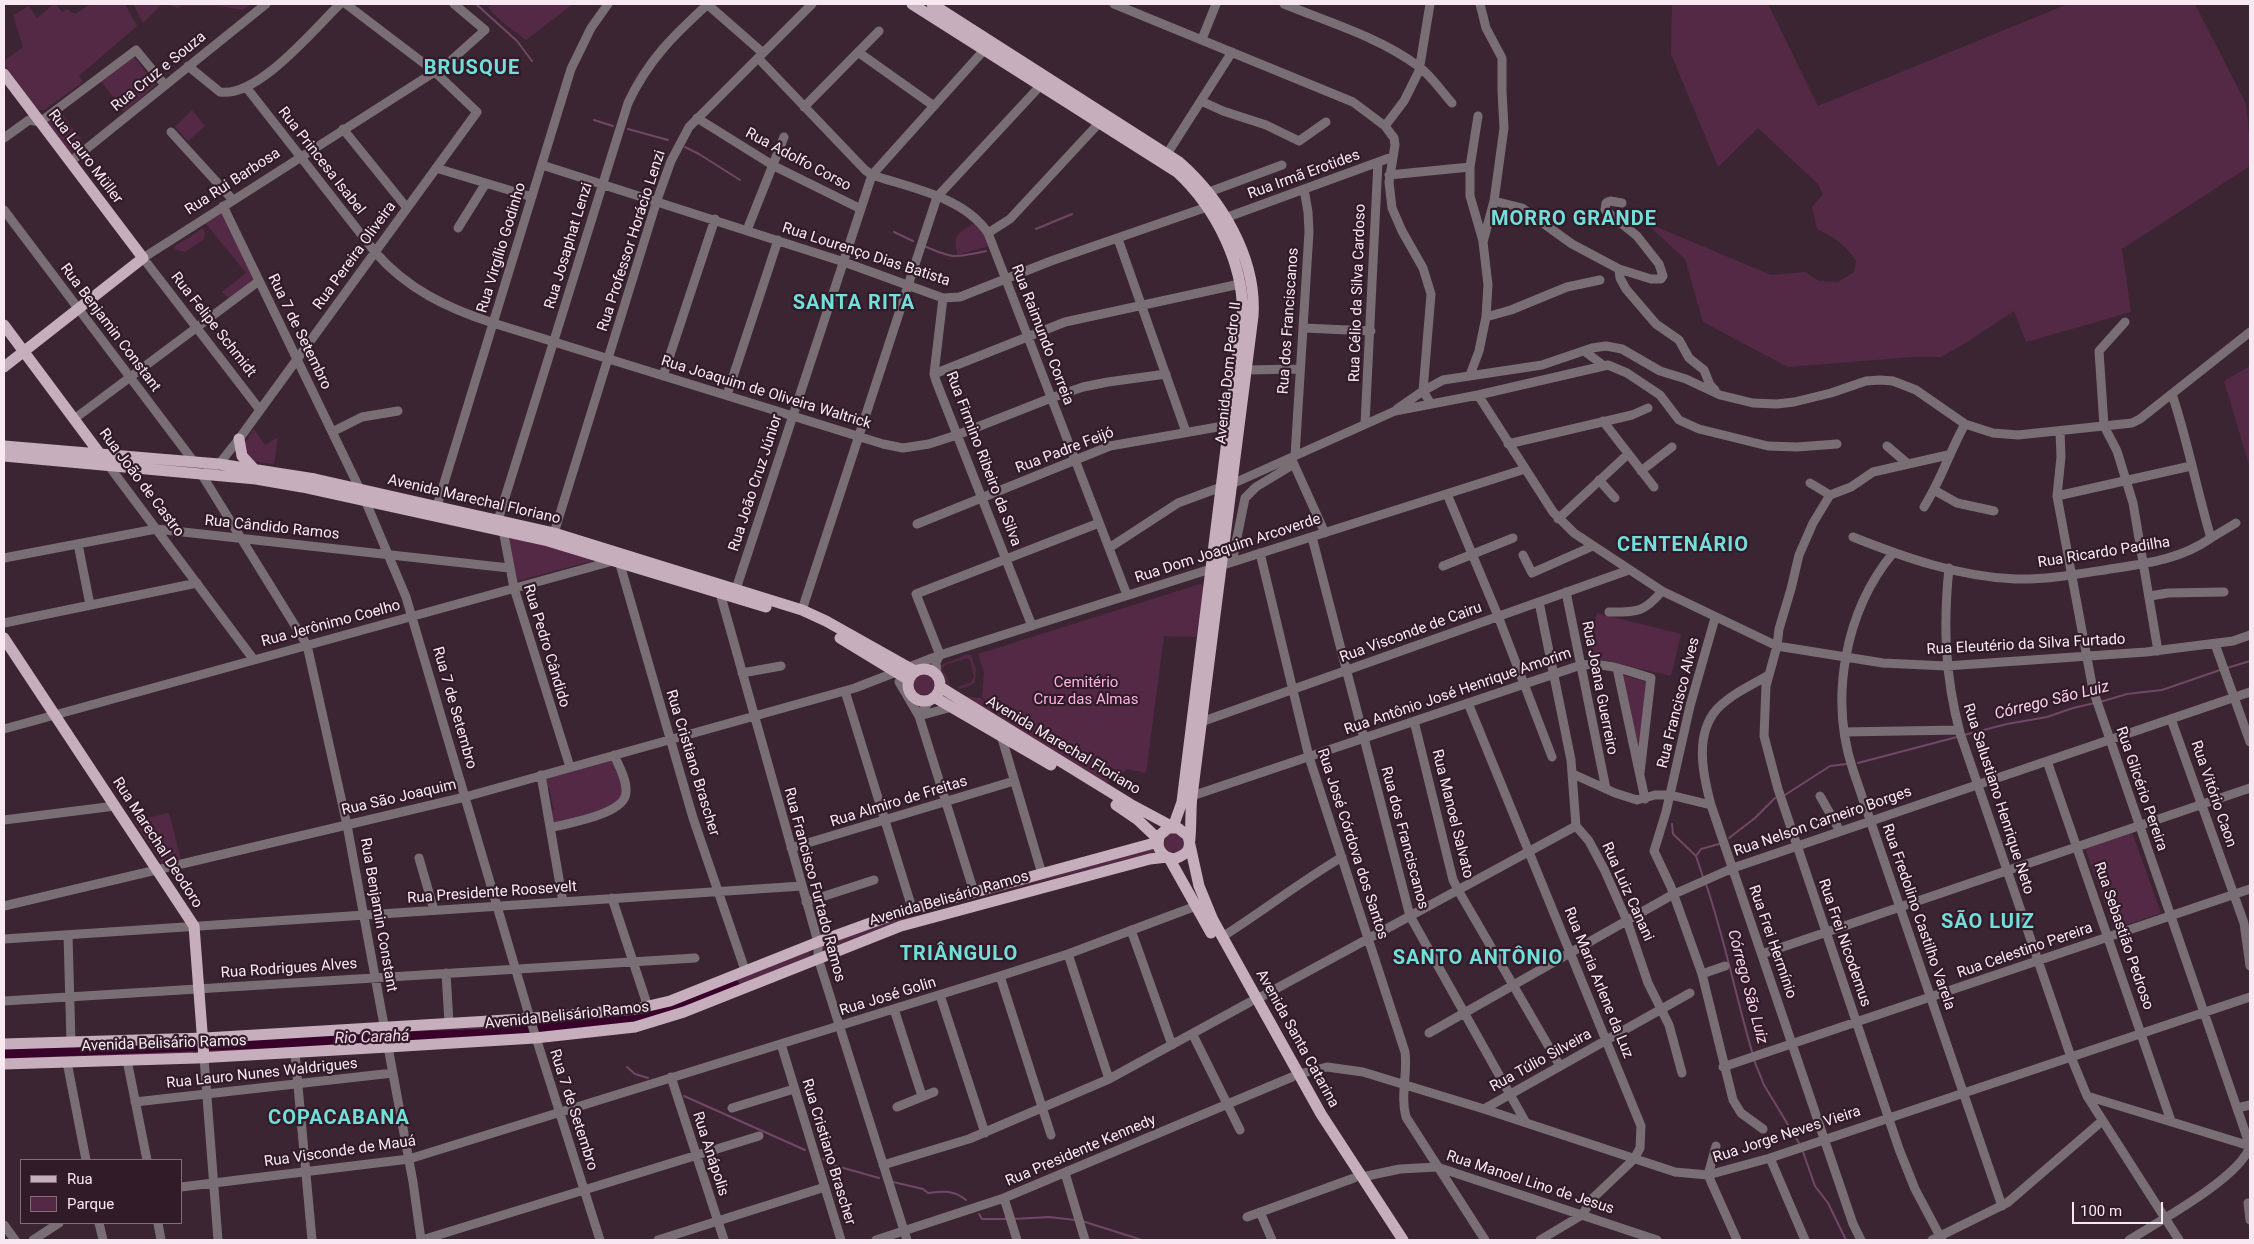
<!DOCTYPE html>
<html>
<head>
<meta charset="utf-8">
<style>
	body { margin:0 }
	#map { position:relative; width:2254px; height:1244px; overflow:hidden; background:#3b2533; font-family:Roboto,sans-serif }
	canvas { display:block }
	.frame { position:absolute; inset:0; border:5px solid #f7e8f1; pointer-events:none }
	.legend { position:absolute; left:20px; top:1159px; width:162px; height:65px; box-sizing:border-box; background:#311b29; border:1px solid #806d79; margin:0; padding:6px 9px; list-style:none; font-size:15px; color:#f7e8f1 }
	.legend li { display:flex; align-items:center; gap:10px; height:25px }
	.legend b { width:25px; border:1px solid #806d79 }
	.scale { position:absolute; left:2072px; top:1202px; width:91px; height:22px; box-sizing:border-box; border:2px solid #f7e8f1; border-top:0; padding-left:6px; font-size:15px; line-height:18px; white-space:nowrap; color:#f7e8f1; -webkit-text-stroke:4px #311b29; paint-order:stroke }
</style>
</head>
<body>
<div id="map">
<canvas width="2254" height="1244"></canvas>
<div class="frame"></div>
<ul class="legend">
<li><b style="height:6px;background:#c6aebc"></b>Rua</li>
<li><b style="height:14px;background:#542945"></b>Parque</li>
</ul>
<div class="scale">100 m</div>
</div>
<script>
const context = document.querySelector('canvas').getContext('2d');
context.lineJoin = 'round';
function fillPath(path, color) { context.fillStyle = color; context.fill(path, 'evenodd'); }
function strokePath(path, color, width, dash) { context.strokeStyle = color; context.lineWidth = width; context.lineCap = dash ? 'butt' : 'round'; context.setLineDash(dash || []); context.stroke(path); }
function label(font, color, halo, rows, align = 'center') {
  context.font = font + ' Roboto,sans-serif'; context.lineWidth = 4.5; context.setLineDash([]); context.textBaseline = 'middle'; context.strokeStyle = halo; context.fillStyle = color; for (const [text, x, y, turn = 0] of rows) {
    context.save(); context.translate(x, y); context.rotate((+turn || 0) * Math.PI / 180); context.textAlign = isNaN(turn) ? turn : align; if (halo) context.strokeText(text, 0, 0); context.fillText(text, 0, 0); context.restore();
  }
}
fillPath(new Path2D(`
	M54 4H56L62 12 67 9 75 14 91 4H125L137 26 79 76 83 82 44 110H38L4 64V61L23 47 13 15 29 6 37 18Z
	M133 4H162L143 23Z
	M166 4H251L242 10 219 6H181L178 8Z
	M492 4H573L526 40C512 29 499 21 488 7Z
	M1672 4H1768L1818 106 2068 4H2195L2246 104 2250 142V166L2122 249 2131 312 2026 342 2014 311 1964 344 1941 357H1912L1788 367 1703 322 1685 259 1645 222 1771 275 1805 272 1819 281 1838 282 1854 272 1856 261C1845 244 1834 237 1817 229L1812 207 1823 194 1818 184 1758 128 1718 167 1671 54Z
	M134 57 156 85 124 112 101 81Z
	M192 110 205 126 188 141 175 127Z
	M60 111 84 144 72 154 68 153 48 125V121Z
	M223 206 259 281 232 301 222 292 246 273 202 219Z
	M979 221 992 245 958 255C951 233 961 231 979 221Z
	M203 228 205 233 204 239 185 252 175 249 174 247Z
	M2250 366V468L2224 381Z
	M254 429 265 445 278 437 274 464 249 461 242 447Z
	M514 537 596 560 517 581 509 540Z
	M1200 584 1204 587 1196 637 1164 636 1146 773 1128 769 1105 784 1007 725 982 697 984 672 978 654Z
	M1597 613 1681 634 1671 676 1586 656Z
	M968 654 971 655 976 669 975 682 970 686 958 689V687L971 682 974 677 970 660 967 658 945 665 942 669 948 679 950 688 964 696 981 698 1005 725 948 687 945 678 939 671V666Z
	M913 684a11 11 0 1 1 22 0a11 11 0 1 1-22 0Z
	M1622 675 1648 682 1639 746H1638Z
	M613 759C616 767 622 776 623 784 628 810 572 818 554 823L552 822 550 813 554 809C551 802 551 797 550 789L546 787 545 778Z
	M169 813 181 859 162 863 134 821Z
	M2132 832 2161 913 2114 929 2085 848Z
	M1164 843a10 10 0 1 1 20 0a10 10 0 1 1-20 0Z
	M1153 847 1159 856 1145 855 932 909 820 951 819 944 917 909Z
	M809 950 810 956 759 979 646 1021 539 1034 537 1024 618 1015Z
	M523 1024 527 1033 525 1034 391 1043 390 1034Z
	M379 1032 381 1033 382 1045 204 1055 203 1043Z
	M194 1043 195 1055 4 1061V1048Z`), '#542945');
strokePath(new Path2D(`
	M476 4 517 41 532 61
	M594 120 613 126
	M628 129 668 140
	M685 147 699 154 740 180
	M1036 229 1072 214
	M894 232 913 241
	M924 246C954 259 954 258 986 251
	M2227 668 2250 661
	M2100 702 2127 694 2162 690 2220 670
	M1964 735 2007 724 2047 717 2073 708 2095 703
	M1858 763 1957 737
	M1785 795 1830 766 1847 764
	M1672 824 1673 834 1696 856 1703 877
	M1729 838 1755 818 1775 798
	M1696 856 1701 849 1719 844
	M1706 884C1725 940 1736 998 1753 1055
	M1754 1060 1764 1085 1799 1143
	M627 1067 635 1074 648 1078
	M684 1096 805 1150
	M1803 1152 1815 1186 1828 1203 1846 1240
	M823 1159 833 1165 879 1178
	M893 1182 923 1189 928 1193C944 1191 954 1190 966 1200
	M979 1214 982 1219H1008
	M1013 1219 1049 1217 1075 1220
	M1082 1221 1142 1240`), '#724766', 2);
strokePath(new Path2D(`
	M4 1053 494 1034 609 1021 654 1014 734 985`), '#39022b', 11);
strokePath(new Path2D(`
	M346 4 434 71 477 112 239 439 219 464 202 475 307 645 347 825 413 1182 421 1240
	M707 4 763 53
	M1114 4 1353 102 1385 126 1394 138 1395 145 1389 182 1392 208 1402 231 1423 268 1431 294 1423 391 1431 404
	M1284 4C1328 22 1379 37 1418 66 1431 75 1441 91 1452 103
	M1202 39 1216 4
	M858 52 934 106
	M758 58 865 170 872 175C911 188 964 197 988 233
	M188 66 220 92C258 98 314 29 340 4
	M246 87 375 252C407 289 447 308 493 323L883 444 903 448 929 444 957 435 1051 398 1083 387 1108 382 1166 374
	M1201 101 1223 111 1266 125 1299 141 1326 122
	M804 107 879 31
	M1478 116 1470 167V196L1483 241
	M697 118 774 166 861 209
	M1100 122 1010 219 988 233 1127 595
	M1385 126 1404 101 1419 71 1430 4
	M343 129 407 208
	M171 132 233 200
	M4 138 29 120 40 122 136 50 165 85
	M1167 154 1232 52
	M70 162 266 4
	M542 165 844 262 943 298 960 297 970 293 1051 261 1207 207
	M436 168 532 197
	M1389 175 1470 167
	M1209 192 1282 165
	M1494 201 1522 208 1572 244 1619 269 1651 279H1661L1663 276 1659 264 1637 236 1605 210 1606 203 1610 201 1622 203
	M223 206 365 500 406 597 532 1025 600 1240
	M4 210 194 462
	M1225 218 1392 157
	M458 228 486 183
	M747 230 784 137
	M1118 239 1186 432
	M1619 269 1620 278 1626 289 1656 324 1679 340 1689 358 1704 370 1710 385 1715 390
	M943 298 934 374 936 381 1032 626
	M1486 317 1511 310 1567 287 1600 280
	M2125 322 2099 351 2104 426 2117 451 2133 503 2158 651
	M1303 328 1371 331
	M1584 351 1603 365
	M1246 370 1300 369
	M934 374 1065 322 1240 284
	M1470 375 1479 351 1486 317 1488 285 1483 242 1494 201 1504 128 1502 91V58L1486 28 1480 4
	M663 376 715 219
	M727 395 778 240
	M1478 395 1608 365 1627 373 1660 395 1679 420 1699 429 1768 446 1797 447 1837 444
	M1397 409 1423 391 1443 380 1542 365 1592 348 1606 346 1622 349 1660 371 1686 379 1720 395 1753 403 1777 404 1794 402 1831 393 1866 381 1880 380 1893 381 1916 390 1965 424 1993 433 2018 435 2132 423 2140 419 2250 332
	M260 410 143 258 447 64 485 30 454 4
	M74 419 259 281
	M1603 421 1654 487
	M1365 424 1378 162
	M2060 431 2061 457 2057 496 2093 690 2250 1146
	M332 432 362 417 398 411
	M1508 444 1632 415 1648 408
	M1887 446 1908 464
	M1295 456 1309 232 1308 212 1304 189
	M1292 460 1325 533
	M109 466 254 660
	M1641 471 1672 447
	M1599 480 1615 498
	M1810 483 1830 495
	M1232 484 1395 411 1478 395 1553 512 1574 533 1662 591 1777 646 1883 663 1946 666 2146 652 2233 641 2250 635
	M1934 490 1957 503 1994 511
	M1447 494 1498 616 1552 757
	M2057 496 2191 466
	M437 506 571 69 591 28 608 4
	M1924 507C1941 480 1950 451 1965 424
	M1558 519 1628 454
	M498 520 628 103C648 60 674 35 708 4
	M917 524 1110 446 1229 425
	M503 530 514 588 570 767
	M554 533 657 200 671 161 689 127 812 4
	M1312 537 1410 916 1526 1123
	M1853 537C1903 557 1960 577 2015 579 2049 580 2083 573 2117 568 2150 563 2183 558 2211 538 2197 491 2188 442 2172 394
	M2211 538 2236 523
	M78 544 90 605
	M1109 548 1178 503 1221 487
	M1260 553 1309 757 1405 1052C1408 1074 1400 1095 1406 1117L1485 1240
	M1893 553C1845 611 1829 698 1853 770L2002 1206
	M1523 555 1532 573 1593 546
	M4 558 156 529 509 568
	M619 561 693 818 745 970
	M1232 562 1245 498 1256 487 1294 464
	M1443 566 1513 538
	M1949 568C1943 626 1945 676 1960 733L2071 1057 2087 1096 2179 1240
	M736 589 872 175 985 49
	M1566 592 1606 789
	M720 593 818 942V958L907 1240
	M2150 596 2168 593 2224 592
	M1539 602 1571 760 1576 826 1589 841 1604 869 1627 921 1648 983 1669 1025 1682 1073
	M802 610 937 197 1041 85
	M1609 612C1636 612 1644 613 1662 591
	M1715 618 1690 706 1666 812 1654 851 1671 887 1702 974 1733 1100 1741 1113 1763 1129
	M4 623 197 583
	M2215 644 2250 742
	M940 655 916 594 1099 523
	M1617 668 1645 799
	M742 673 781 666
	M937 675 936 662 940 655
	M1769 675C1752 685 1731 694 1717 709 1694 735 1703 775 1711 805L1853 1224 1861 1240
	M899 682 919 716 974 892
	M845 691 912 908
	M1468 703 1641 1126 1640 1148 1634 1159 1593 1198 1582 1215 1540 1240
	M919 716 952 707
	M919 716 930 700
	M2171 719 2244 923 2250 966
	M1414 721 1453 880 1458 890 1560 1066
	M1201 722 1629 570
	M4 729 613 561
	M1844 732 1959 730
	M1001 735 1042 874
	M2047 761 2171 1121
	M1573 774 1615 793 1637 800 1655 795H1670L1711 805
	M541 775 563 902
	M1192 796 1581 665C1605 662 1628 671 1651 678L1640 773
	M1820 796 1840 831
	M4 820 115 806
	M550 828C569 823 626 814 626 792 627 780 619 766 614 755
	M791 848 1014 781
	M419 858 434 910
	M612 898 648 1007
	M806 902 874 880
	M4 906 465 797 855 688 940 655 1525 469
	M1131 930 1172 1045
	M68 935 71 1042
	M1222 937C1263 911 1300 882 1342 857
	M4 939 802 886
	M1068 954 1109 1079
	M1762 954 2250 788
	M446 973 449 1023
	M1702 974 1725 966
	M1000 976 1051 1135
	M940 995 985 1133
	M1257 999 1576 826
	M4 1001 695 958
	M894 1009 922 1096
	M1429 1033 1672 895 1733 868 2250 692
	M1193 1035 1240 1130
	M781 1044 841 1240
	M295 1053 312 1240
	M204 1058 218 1240
	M127 1060 147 1160
	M67 1062 86 1160
	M1723 1067 2250 889
	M1299 1074 1327 1067 1363 1072 1484 1109 1675 1172 1708 1175 1770 1158 2250 997
	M671 1077 724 1240
	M2087 1096 2250 1146
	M135 1102 393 1073
	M897 1107 934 1092
	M732 1108 794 1089
	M2237 1108 2250 1105
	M1484 1109 1690 993
	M1716 1146 1708 1175 1737 1240
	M1770 1158 1805 1240
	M883 1165 969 1139 1109 1079 1250 1002
	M1065 1173 1085 1240
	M1362 1177 1400 1169 1437 1167 1657 1240
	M181 1187 409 1159 1000 976 1068 954 1196 906
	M1004 1198 1017 1240
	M2250 1203H2248L2250 1220
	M1260 1212 1272 1240
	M1247 1217 1354 1178
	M99 1223 103 1240
	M158 1223 161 1240
	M4 1225 15 1240
	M33 1240 59 1223
	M422 1240 759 1136
	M658 1240 825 1187
	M876 1240 1004 1198 1292 1077
	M1932 1240 2007 1203 2102 1121
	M1942 1240 1915 1189 1899 1149 1778 789 1764 736 1766 686 1777 646 1779 629 1791 589 1799 555 1813 523 1830 495 1851 487 1873 472 1948 455
	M2129 1240C2158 1222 2241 1177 2250 1146`), '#7a6e75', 9);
strokePath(new Path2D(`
	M912 4 1177 172C1216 208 1246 267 1242 320L1182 802 1173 827 1130 804 940 687
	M932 4 1179 162C1221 199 1257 258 1253 316L1192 796C1190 808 1192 842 1188 850 1185 855 1180 857 1174 859 1161 857 1155 847 1160 835L1168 828H1178L1188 836 1199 886 1213 920 1321 1114 1403 1240
	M4 74 143 258 4 367
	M4 325 103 458
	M239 439 242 456 254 469
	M4 446 219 464 315 479 554 533 802 610 826 621 915 671
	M4 456 256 479 302 487 548 541 766 607
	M4 638 194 926 204 1058
	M840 638 909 680
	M908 685a16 16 0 1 1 32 0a16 16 0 1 1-32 0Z
	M934 697 1051 765
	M1116 805 1138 820 1158 839
	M1169 858 1211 933
	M4 1044 205 1038 523 1019 636 1009 670 1001 818 942 898 913 1158 842
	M4 1064 197 1058 388 1047 535 1038 635 1027 684 1012 901 926 1150 859 1167 857`), '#c6aebc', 11);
label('15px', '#f7e8f1', '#311b29', [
	["Rua Cruz e Souza",159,72,-39],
	["Rua Lauro Müller",85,157,53],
	["Rua Adolfo Corso",798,160,28],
	["Rua Princesa Isabel",321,161,52],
	["Rua Irmã Erotides",1304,175,-20],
	["Rua Rui Barbosa",233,182,-33],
	["Rua Professor Horácio Lenzi",632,241,-72],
	["Rua Josaphat Lenzi",569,246,-73],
	["Rua Virgílio Godinho",502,248,-73],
	["Rua Lourenço Dias Batista",866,255,18],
	["Rua Pereira Oliveira",355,256,-54],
	["Rua Célio da Silva Cardoso",1358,293,-88],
	["Rua dos Franciscanos",1289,321,-86],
	["Rua Felipe Schmidt",213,325,52],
	["Rua Benjamin Constant",110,328,53],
	["Rua 7 de Setembro",299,332,64],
	["Rua Raimundo Correia",1042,335,69],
	["Avenida Dom Pedro II",1229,373,-84],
	["Rua Joaquim de Oliveira Waltrick",766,393,17],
	["Rua Padre Feijó",1065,451,-21],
	["Rua Firmino Ribeiro da Silva",983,459,69],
	["Rua João de Castro",141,483,53],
	["Rua João Cruz Júnior",756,483,-72],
	["Avenida Marechal Floriano",474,500,13],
	["Rua Cândido Ramos",272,528,6],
	["Rua Dom Joaquim Arcoverde",1228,549,-18],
	["Rua Ricardo Padilha",2104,553,-9],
	["Rua Jerônimo Coelho",331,624,-15],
	["Rua Visconde de Cairu",1411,633,-20],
	["Rua Eleutério da Silva Furtado",2026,645,-3],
	["Rua Pedro Cândido",546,646,73],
	["Rua Joana Guerreiro",1599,688,79],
	["Rua Antônio José Henrique Amorim",1458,692,-19],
	["Rua Francisco Alves",1679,703,-76],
	["Rua 7 de Setembro",454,708,74],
	["Avenida Marechal Floriano",1063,746,31],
	["Rua Cristiano Brascher",692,763,73],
	["Rua Glicério Pereira",2141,789,71],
	["Rua Vitório Caon",2213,794,71],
	["Rua São Joaquim",399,798,-13],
	["Rua Salustiano Henrique Neto",1998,799,72],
	["Rua Almiro de Freitas",899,802,-17],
	["Rua Manoel Salvato",1452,814,76],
	["Rua Nelson Carneiro Borges",1823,822,-19],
	["Rua dos Franciscanos",1404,838,75],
	["Rua Marechal Deodoro",157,843,57],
	["Rua José Córdova dos Santos",1352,844,72],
	["Rua Francisco Furtado Ramos",814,885,75],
	["Rua Luiz Canani",1627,892,66],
	["Rua Presidente Roosevelt",492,893,-4],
	["Avenida Belisário Ramos",949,899,-16],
	["Rua Benjamin Constant",378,915,80],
	["Rua Fredolino Castilho Varela",1918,917,71],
	["Rua Sebastião Pedroso",2123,936,71],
	["Rua Frei Hermínio",1772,942,71],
	["Rua Frei Nicodemus",1844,943,71],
	["Rua Celestino Pereira",2025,951,-19],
	["Rua Rodrigues Alves",289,969,-4],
	["Rua Maria Arlene da Luz",1598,983,68],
	["Rua José Golin",888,997,-17],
	["Avenida Belisário Ramos",567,1016,-6],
	["Avenida Santa Catarina",1297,1039,61],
	["Avenida Belisário Ramos",164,1044,-2],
	["Rua Túlio Silveira",1541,1061,-29],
	["Rua Lauro Nunes Waldrigues",262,1074,-6],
	["Rua 7 de Setembro",573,1110,72],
	["Rua Jorge Neves Vieira",1787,1135,-18],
	["Rua Presidente Kennedy",1081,1151,-23],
	["Rua Visconde de Mauá",340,1152,-8],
	["Rua Cristiano Brascher",828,1152,73],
	["Rua Anápolis",710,1154,72],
	["Rua Manoel Lino de Jesus",1530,1183,18]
]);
label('15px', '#fbb2e0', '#311b29', [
	["Cemitério",1086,683],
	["Cruz das Almas",1086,700]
]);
label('italic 16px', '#f7d1e8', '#311b29', [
	["Córrego São Luiz",2052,701,-14],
	["Córrego São Luiz",1747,987,75],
	["Rio Carahá",372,1038,-2]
]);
context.letterSpacing = '1px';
label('bold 20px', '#73dfda', '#311b29', [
	["BRUSQUE",472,69],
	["MORRO GRANDE",1574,220],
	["SANTA RITA",854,304],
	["CENTENÁRIO",1683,546],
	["SÃO LUIZ",1988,923],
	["TRIÂNGULO",959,955],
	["SANTO ANTÔNIO",1478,959],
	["COPACABANA",339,1119]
]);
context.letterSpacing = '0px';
</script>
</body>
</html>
